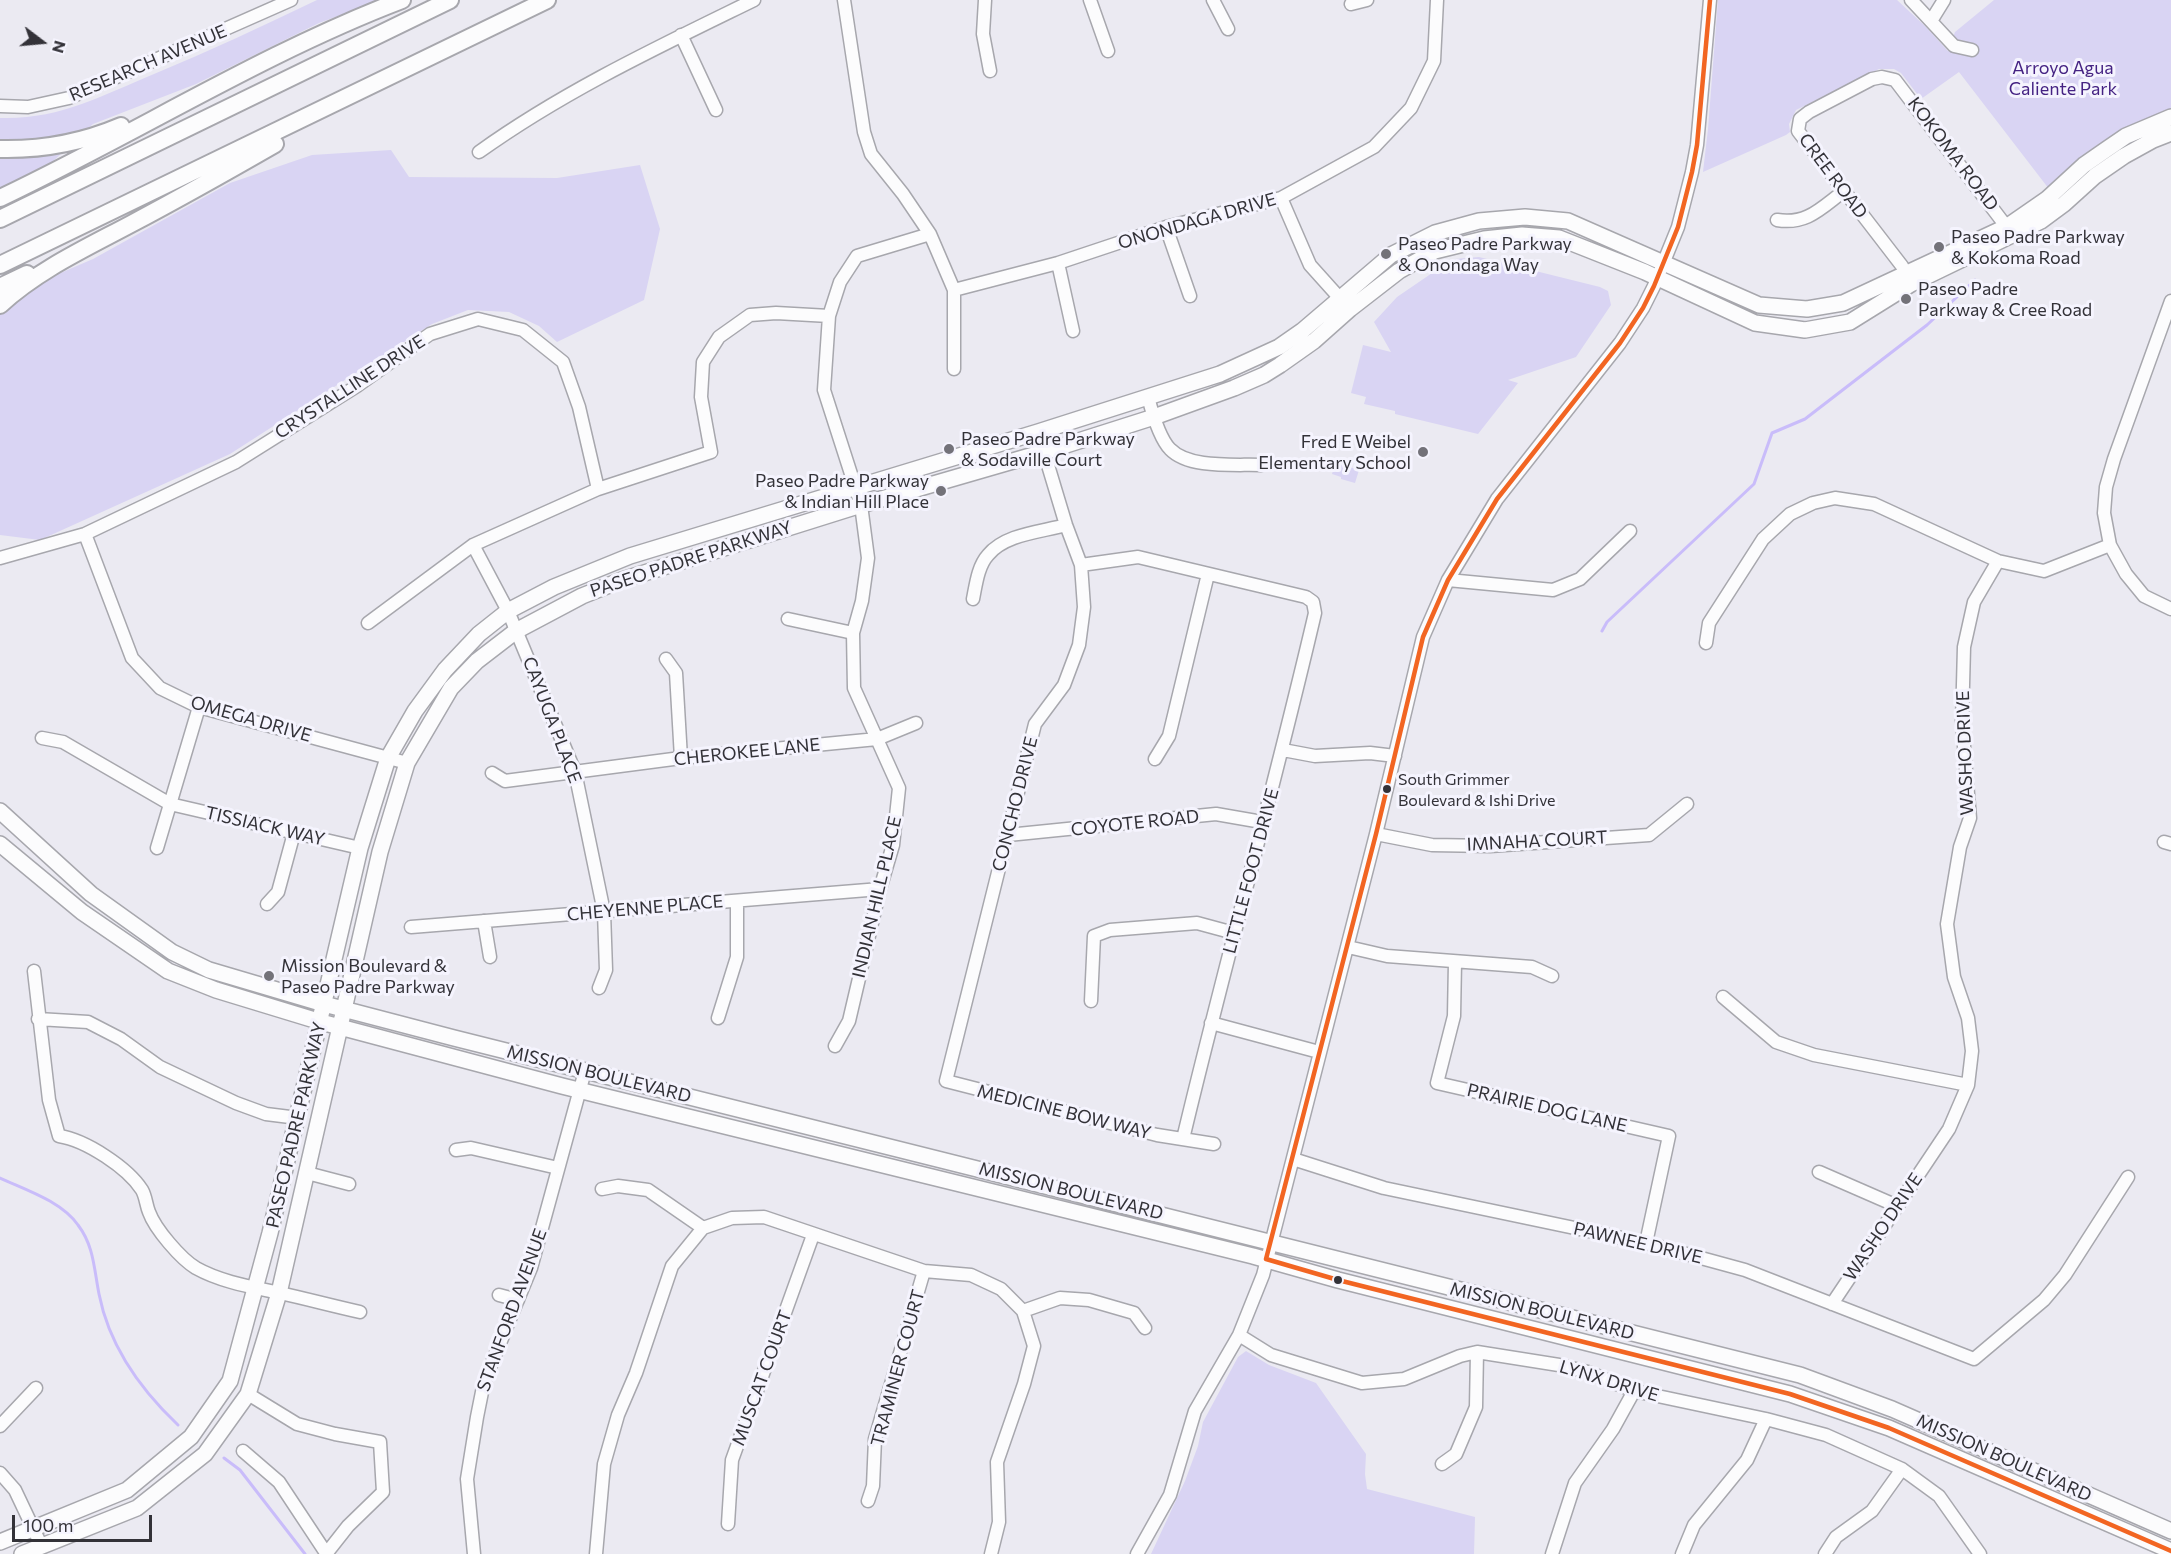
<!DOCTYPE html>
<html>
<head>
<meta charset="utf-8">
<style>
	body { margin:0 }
	#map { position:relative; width:2171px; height:1554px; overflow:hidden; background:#ebeaf2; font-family:Commissioner,sans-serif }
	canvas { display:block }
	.north { position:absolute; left:12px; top:12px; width:60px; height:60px; -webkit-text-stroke:4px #f5f4fe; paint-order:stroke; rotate:106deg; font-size:16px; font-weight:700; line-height:24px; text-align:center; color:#333238 }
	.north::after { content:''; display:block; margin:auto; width:21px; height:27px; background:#333238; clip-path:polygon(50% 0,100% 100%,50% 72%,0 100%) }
	.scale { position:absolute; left:12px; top:1515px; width:140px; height:27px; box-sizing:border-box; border:3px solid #333238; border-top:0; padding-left:8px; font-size:18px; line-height:21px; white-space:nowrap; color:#333238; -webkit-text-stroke:4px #f5f4fe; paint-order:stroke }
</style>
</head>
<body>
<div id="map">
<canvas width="2171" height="1554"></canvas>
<div class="north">N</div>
<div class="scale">100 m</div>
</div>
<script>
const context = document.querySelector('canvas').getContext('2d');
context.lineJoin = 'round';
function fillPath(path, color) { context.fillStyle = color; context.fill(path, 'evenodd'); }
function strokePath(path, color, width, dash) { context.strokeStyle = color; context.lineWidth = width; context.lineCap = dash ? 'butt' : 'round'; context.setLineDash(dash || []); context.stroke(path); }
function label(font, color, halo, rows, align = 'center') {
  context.font = font + ' Commissioner,sans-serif'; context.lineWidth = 6; context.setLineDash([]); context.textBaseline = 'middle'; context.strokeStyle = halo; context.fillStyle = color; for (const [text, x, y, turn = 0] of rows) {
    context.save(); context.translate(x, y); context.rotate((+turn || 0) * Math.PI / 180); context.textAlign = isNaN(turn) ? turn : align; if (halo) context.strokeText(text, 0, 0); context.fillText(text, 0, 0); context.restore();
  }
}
fillPath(new Path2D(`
	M317 0H381L319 23 196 84 93 124 49 165 0 188V118C58 120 101 96 154 74 209 51 263 26 317 0Z
	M1718 0H1897L1925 26 1948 51 1955 32 1994 0H2171V110L2049 189 1959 72 1921 99 1901 73 1894 69H1879L1796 110 1789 124 1790 132 1786 135 1703 172 1708 129Z
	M391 150 409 177 557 178 640 165 660 229 644 300 557 342 539 326 509 312 468 310 432 324 230 454 40 540 0 535V299L93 259 230 183 312 155Z
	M1479 257 1600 287 1608 291 1611 305 1576 357 1508 380 1518 383 1478 434 1395 414V411L1364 404 1366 397 1351 393 1363 345 1391 352 1374 322 1397 297 1438 269 1455 259Z
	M1338 463 1359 470 1355 483 1341 479V477L1332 474 1335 464Z
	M1246 1351 1269 1365 1316 1383 1366 1454 1365 1474 1367 1489 1475 1517 1474 1554H1151L1185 1481 1198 1446 1203 1422 1238 1357Z`), '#d9d4f3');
strokePath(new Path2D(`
	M1602 631 1607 622 1754 484 1772 433 1805 419 1927 325 1975 280
	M0 1178C26 1190 61 1201 78 1225 94 1246 94 1269 99 1294 109 1345 141 1390 178 1425
	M224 1458 240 1470 305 1554`), '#c9bcfa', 3);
const minor = new Path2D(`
	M844 0 864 132 871 154 903 194 930 234 954 290V369
	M985 0 983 34 990 71
	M1090 0 1108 51
	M1213 0 1228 29
	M1911 0 1954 46 1972 50
	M1351 4 1367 0
	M1931 21 1944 0
	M681 35 716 110
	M0 106 28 107 69 98 291 0
	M479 152C564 91 660 46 754 0
	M1281 198 1310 265 1345 304
	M1777 220C1807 225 1821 208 1844 191
	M1166 227 1190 296
	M1058 263 1073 331
	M1909 280 1902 266 1798 131 1800 119 1809 112 1872 79 1882 77 1895 80 2012 234
	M954 290 1058 263 1166 227 1281 198 1374 147 1411 108 1434 61 1437 0
	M2171 301 2114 459 2106 487 2104 513 2110 545 2126 574 2144 596 2171 609
	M1148 397C1152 412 1160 439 1170 449 1189 469 1235 464 1261 465
	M1038 432 1066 525 1081 565 1084 607 1079 645 1064 685 1035 724 946 1081 1157 1135 1214 1144
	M85 534 132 658 160 688 199 707 407 763
	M473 545 508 611 575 772 604 912 606 970 599 988
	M0 558 85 534 236 462 357 386 430 334 478 319 523 330 563 362 579 407 598 489
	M1081 565 1138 557 1306 597 1313 602 1315 613C1274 789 1225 963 1183 1139
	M1448 580 1553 590 1580 579 1630 531
	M973 599C976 584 978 566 988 555 1005 534 1041 532 1066 525
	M788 619 853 633
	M368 623 473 545 598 489 711 452 701 397 703 362 719 337 750 315 776 313 829 316
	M1706 643 1709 623 1763 539 1790 514 1813 503 1835 498 1874 504 1998 561 2044 571 2110 545
	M666 659 676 673 681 758
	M42 738 63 742 170 804 360 848
	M1283 750 1315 756 1370 753 1395 756
	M1155 759 1169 736 1208 574
	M492 773 505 781 681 758 877 739 916 723
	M1376 834 1432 845 1490 846 1649 835 1687 804
	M1008 835 1216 814 1262 822
	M2164 842 2171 844
	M157 848 199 707
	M267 904 278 892 294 833
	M484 921 490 957
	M411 927 880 889
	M1348 947 1387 956 1532 967 1552 976
	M1455 962 1454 1016 1437 1083 1669 1136 1646 1243
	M34 971 49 1100 59 1136C86 1140 128 1168 142 1190 146 1197 146 1205 149 1212 155 1229 181 1259 196 1268 221 1282 252 1287 280 1293 307 1299 333 1306 360 1312
	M1723 997 1776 1042 1814 1055 1968 1085
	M1091 1001 1094 936 1110 930 1197 923 1234 933
	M718 1018 737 957V901
	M38 1019 88 1022 121 1039 160 1067 236 1103 266 1114 298 1118
	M1211 1023 1319 1052
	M835 1046 849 1021 880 889 893 845 899 788 854 688 853 633 862 601 868 558 861 505 824 390 829 316 840 282 857 256 930 234
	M456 1150 471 1148 558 1168
	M1293 1159 1384 1188 1646 1243 1745 1270 1974 1359 2044 1300 2065 1275 2128 1177
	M1819 1172 1897 1206
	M307 1173 349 1184
	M602 1189 618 1186 648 1190 703 1228
	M499 1295 518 1300
	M1832 1304 1949 1129 1968 1085 1972 1051 1968 1018 1954 977 1947 924 1960 847 1970 818 1962 722 1964 647 1974 602 1998 561
	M1023 1311 1060 1298 1089 1300 1134 1313 1145 1328
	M1239 1335 1271 1355 1362 1383 1404 1379 1460 1356 1477 1352 1559 1365 1588 1372 1634 1391 1766 1419 1826 1435 1902 1469 1939 1496 1980 1554
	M248 1394 297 1424 335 1434 380 1442 383 1492 348 1526 326 1554
	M0 1426 36 1388
	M243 1451 279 1482 326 1553
	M1442 1464 1456 1454 1476 1407 1477 1352
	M0 1473 15 1490 41 1545
	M868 1501 873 1486 875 1439 924 1271
	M728 1524 732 1460 813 1235
	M474 1554 467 1479 477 1417 484 1382 531 1268 585 1071
	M596 1554 604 1464 618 1415 636 1373 672 1266 703 1228 732 1218 764 1217 924 1271 971 1275 1001 1289 1023 1311 1034 1346 1024 1384 997 1462 999 1522 991 1554
	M1137 1554 1170 1495 1195 1411 1239 1335 1263 1275 1376 834 1423 637 1448 580 1497 499 1620 343 1643 308 1654 286 1678 227 1692 172 1697 145 1710 0
	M1552 1554 1575 1483 1613 1429 1634 1391
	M1682 1554 1694 1525 1747 1460 1766 1419
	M1825 1554 1836 1537 1872 1511 1902 1469`);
const major = new Path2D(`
	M0 811 91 894 172 952 209 970 324 1004 454 1038 1800 1375 1892 1409 2171 1531
	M0 844 82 912 168 971 216 990 321 1022 562 1086 1253 1256 1338 1280 1790 1394 1889 1428 2171 1551
	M0 1542 127 1490 191 1437 230 1381 270 1233 360 848 388 758 415 711 445 670 479 634 508 611 554 587 630 556 1038 432 1220 374 1279 347 1302 331 1391 255 1435 233 1479 221 1525 217 1568 221 1759 305 1807 309 1843 303 2008 226 2047 199 2084 165 2107 149 2126 136 2171 117
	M22 1554 137 1508 205 1454 248 1394 279 1293 380 852 407 763 451 688 477 661 516 631 582 596 622 580 861 505 1044 452 1154 417 1234 388 1264 375 1280 365 1314 341 1350 309 1399 271 1435 251 1484 239 1522 235 1559 238 1645 272 1755 323 1805 330 1850 322 1911 284 2041 221 2064 204 2095 176 2124 156 2153 140 2171 133`);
const highway = new Path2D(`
	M0 149C43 150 81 143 121 126
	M0 198C135 134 263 53 402 0
	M0 219 450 0
	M0 265 547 0
	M0 287 27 274
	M0 305C38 270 86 248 131 224 180 198 228 171 275 144`);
strokePath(minor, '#a7a7ad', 15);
strokePath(major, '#a7a7ad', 18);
strokePath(highway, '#a7a7ad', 20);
strokePath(minor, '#fcfcfd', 12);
strokePath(major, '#fcfcfd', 15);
strokePath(highway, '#fcfcfd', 16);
strokePath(new Path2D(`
	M1710 0 1697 145 1692 172 1678 227 1654 286 1643 308 1620 343 1497 499 1448 580 1423 637 1376 834 1266 1259 1338 1280 1790 1394 1889 1428 2171 1551`), '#f26522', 4.5);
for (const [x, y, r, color] of [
	[1939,247,6,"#737279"],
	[1386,254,6,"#737279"],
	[1906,299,6,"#737279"],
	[949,449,6,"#737279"],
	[1423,452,6,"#737279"],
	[941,491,6,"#737279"],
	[1387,789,5,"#333238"],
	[269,976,6,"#737279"],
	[1338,1280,5,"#333238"]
]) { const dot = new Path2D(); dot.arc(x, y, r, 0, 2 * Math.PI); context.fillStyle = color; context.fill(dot); strokePath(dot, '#f5f4fe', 2); }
label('16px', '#333238', '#f5f4fe', [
	["South Grimmer",1398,780],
	["Boulevard & Ishi Drive",1398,801]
], 'left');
label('18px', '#333238', '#f5f4fe', [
	["RESEARCH AVENUE",148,63,-23],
	["KOKOMA ROAD",1953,154,53],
	["CREE ROAD",1833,176,53],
	["ONONDAGA DRIVE",1197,221,-16],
	["CRYSTALLINE DRIVE",350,387,-33],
	["PASEO PADRE PARKWAY",691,559,-18],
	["OMEGA DRIVE",251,719,16],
	["CAYUGA PLACE",552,720,69],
	["CHEROKEE LANE",747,752,-6],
	["WASHO DRIVE",1965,753,-92],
	["CONCHO DRIVE",1015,804,-76],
	["COYOTE ROAD",1135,823,-6],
	["TISSIACK WAY",265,826,13],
	["IMNAHA COURT",1537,841,-3],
	["LITTLE FOOT DRIVE",1251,871,-75],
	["INDIAN HILL PLACE",877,897,-77],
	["CHEYENNE PLACE",645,908,-5],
	["MISSION BOULEVARD",599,1074,14],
	["PRAIRIE DOG LANE",1547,1108,13],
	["MEDICINE BOW WAY",1064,1112,14],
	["PASEO PADRE PARKWAY",296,1125,-77],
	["MISSION BOULEVARD",1071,1191,14],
	["WASHO DRIVE",1883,1227,-56],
	["PAWNEE DRIVE",1638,1243,13],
	["STANFORD AVENUE",512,1310,-70],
	["MISSION BOULEVARD",1542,1311,14],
	["TRAMINER COURT",898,1368,-75],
	["MUSCAT COURT",762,1378,-70],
	["LYNX DRIVE",1609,1381,17],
	["MISSION BOULEVARD",2004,1458,24]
]);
label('18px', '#452383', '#f5f4fe', [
	["Arroyo Agua",2063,68],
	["Caliente Park",2063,89]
]);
label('18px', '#333238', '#f5f4fe', [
	["Paseo Padre Parkway",1951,237],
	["& Kokoma Road",1951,258],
	["Paseo Padre Parkway",1398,244],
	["& Onondaga Way",1398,265],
	["Paseo Padre",1918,289],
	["Parkway & Cree Road",1918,310],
	["Paseo Padre Parkway",961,439],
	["& Sodaville Court",961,460],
	["Fred E Weibel",1411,442,"right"],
	["Elementary School",1411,463,"right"],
	["Paseo Padre Parkway",929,481,"right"],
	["& Indian Hill Place",929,502,"right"],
	["Mission Boulevard &",281,966],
	["Paseo Padre Parkway",281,987]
], 'left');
</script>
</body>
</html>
